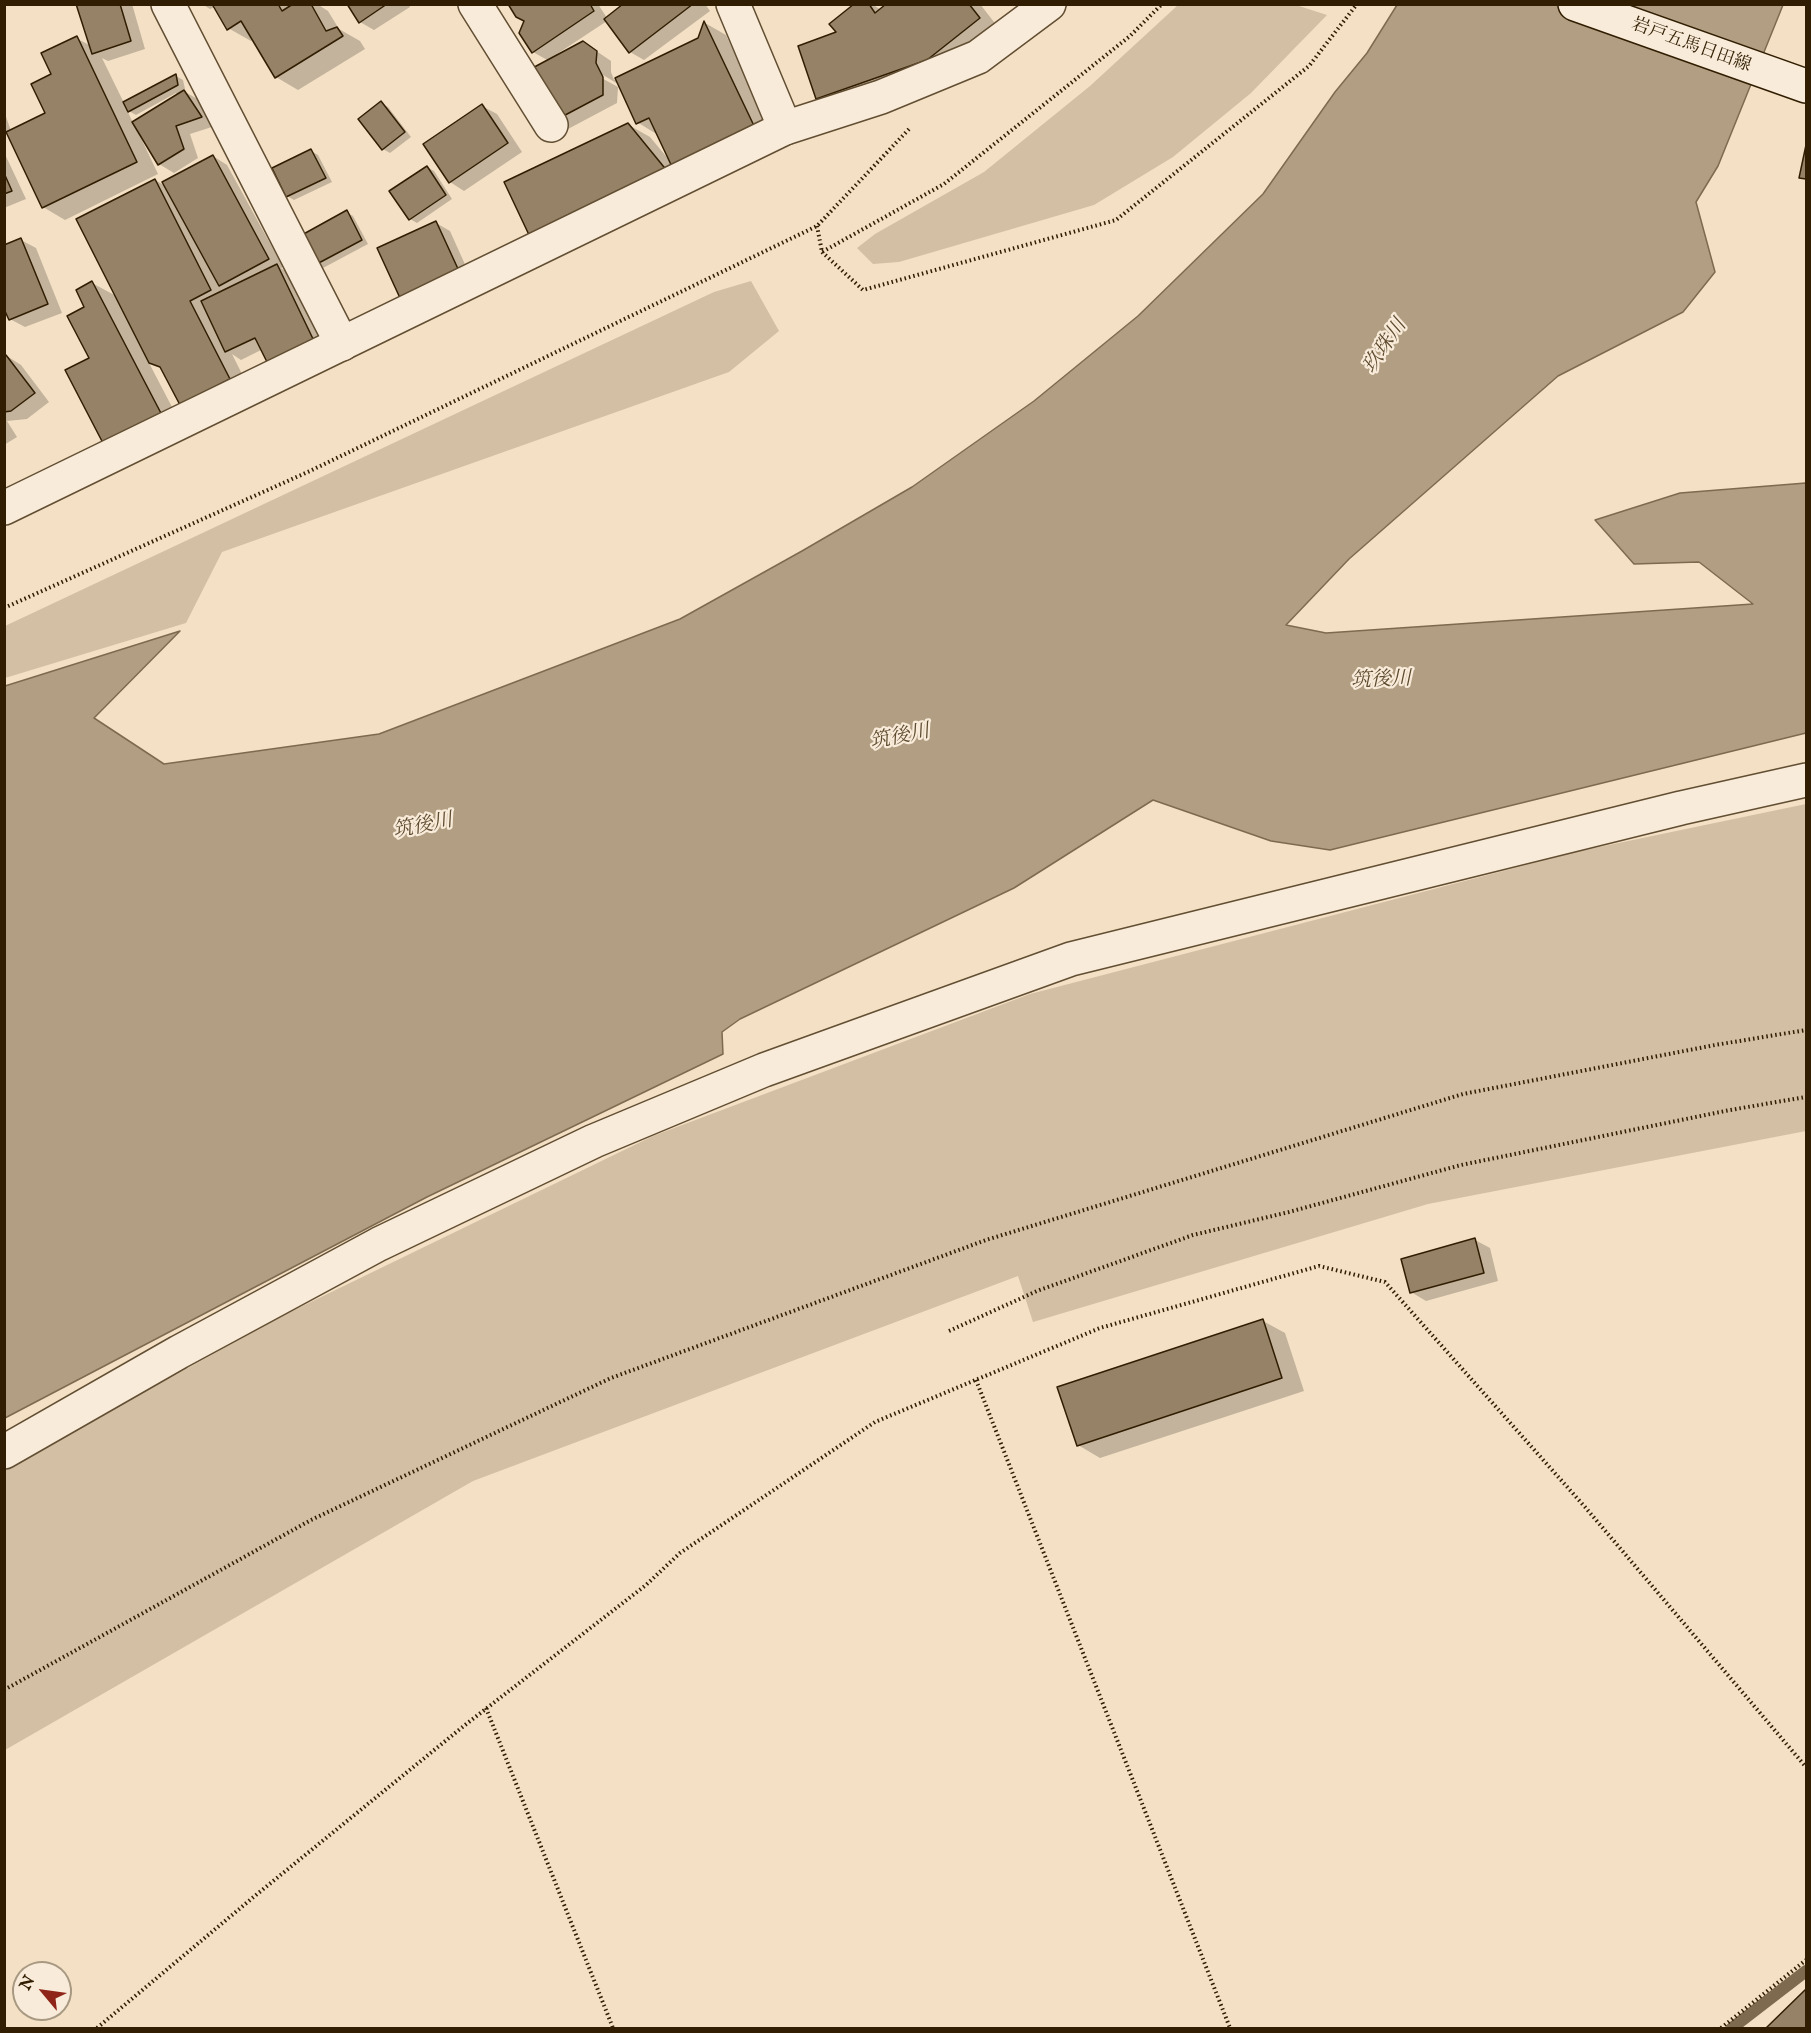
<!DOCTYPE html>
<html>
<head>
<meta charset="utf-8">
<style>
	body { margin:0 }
	#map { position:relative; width:1811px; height:2033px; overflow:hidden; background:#f4e0c4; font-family:"IM FELL English",serif }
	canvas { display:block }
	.frame { position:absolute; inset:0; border:6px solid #311e02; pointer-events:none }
	.north { position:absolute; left:12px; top:1961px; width:60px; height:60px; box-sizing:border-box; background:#f8ebd9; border:2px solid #a89983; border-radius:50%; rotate:299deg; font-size:16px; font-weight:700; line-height:24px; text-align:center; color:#311e02 }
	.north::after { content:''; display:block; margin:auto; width:21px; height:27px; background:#8f2418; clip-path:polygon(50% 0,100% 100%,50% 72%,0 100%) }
</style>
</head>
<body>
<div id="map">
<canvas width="1811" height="2033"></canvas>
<div class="frame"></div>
<div class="north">N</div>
</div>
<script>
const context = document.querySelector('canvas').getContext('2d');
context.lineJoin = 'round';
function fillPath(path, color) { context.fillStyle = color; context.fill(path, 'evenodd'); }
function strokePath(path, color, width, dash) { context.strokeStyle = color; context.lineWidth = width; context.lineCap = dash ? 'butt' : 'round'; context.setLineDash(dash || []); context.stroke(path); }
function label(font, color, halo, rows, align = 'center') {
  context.font = font + ' "IM FELL English","Noto Serif JP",serif'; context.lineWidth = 4.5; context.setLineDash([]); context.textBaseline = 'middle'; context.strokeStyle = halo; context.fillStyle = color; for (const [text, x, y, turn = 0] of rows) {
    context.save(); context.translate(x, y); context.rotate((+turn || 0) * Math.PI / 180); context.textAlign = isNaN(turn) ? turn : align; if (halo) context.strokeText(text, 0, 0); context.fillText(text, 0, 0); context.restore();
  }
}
fillPath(new Path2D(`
	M1178 5H1296L1327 15 1251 93 1173 157 1094 205 899 262 873 264 857 248 875 234 984 172 1090 86Z
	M751 281 779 331 729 372 222 552 186 623 5 678V626L714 292Z
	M1806 804V1131L1428 1204 1033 1322 1018 1276 473 1481 5 1750V1469L284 1315 653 1136 1030 994 1580 851Z`), '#d3bfa3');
const water = new Path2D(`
	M1397 5H1783L1718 166 1696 202 1715 272 1683 312 1558 376 1349 559 1286 625 1326 633 1753 604 1699 562 1634 564 1595 520 1680 493 1806 483V733L1330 850 1271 841 1153 800 1014 888 740 1019 722 1032 723 1054 427 1197 5 1418V686L180 631 94 718 164 764 379 734 680 619 802 551 912 487 1034 401 1138 316 1263 194 1335 92 1367 53Z`);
fillPath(water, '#b29e82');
strokePath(water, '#7e6b4f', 1.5);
fillPath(new Path2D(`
	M78 4H132L145 49 108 61 102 58 124 103 176 76 183 80 185 89 182 90 199 100 215 126 190 134 198 158 174 173 159 164 142 135 140 136 158 174 65 220 43 207 7 131H4V111L11 131 47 114 53 75 76 38 91 46ZM176 93 178 96 133 123 127 110 136 115Z
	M202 4H317L328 11 339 29 360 41 365 49 298 90 276 77 254 39 251 41 228 28 215 7 210 9Z
	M349 4H410V7L374 30 360 22Z
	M510 4H598L607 18 625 4H705L710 11 644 60 630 52 607 21 557 54 558 56 583 42 611 61V72L614 80 699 39 705 23 726 35 778 145 553 249 627 124 650 137 670 161 658 135 637 122 618 84 598 72 596 75 618 87 617 103 568 129 553 121 549 61 533 52 526 21Z
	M857 4H872L881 10 888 5 980 4 1001 31 839 111 817 98 838 33Z
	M381 103 388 107 411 137 390 153 383 149 360 120Z
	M482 106 497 114 522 152 464 191 450 182Z
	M311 151 318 155 332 182 294 200 287 196Z
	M4 152 26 199 4 208Z
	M213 156 227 165 283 267 281 268 291 274 329 351 263 349 241 360 232 354 251 392 203 416 164 370 148 361 184 430 129 459 91 358 86 307 92 283 118 297 155 180 167 187Z
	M427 167 434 171 452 199 417 223 410 219Z
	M346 212 353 216 368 244 323 268 317 264Z
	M436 223 450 231 472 280 416 306Z
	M21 240 36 248 62 313 25 327 10 319Z
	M7 356 21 365 49 402 27 419 7 421 17 437 4 445V359Z
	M1475 1240 1490 1248 1498 1281 1426 1301 1411 1292Z
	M1263 1321 1285 1333 1304 1391 1100 1458 1078 1445Z
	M1806 1991V2028H1768Z`), '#0003');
strokePath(new Path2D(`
	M1732 2028 1806 1971`), '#7e6b4f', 12);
const building = new Path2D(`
	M76 4H120L131 41 92 54Z
	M212 4H278L282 11 293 4H311L326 31 337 27 343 36 275 78 241 21 227 30Z
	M347 4H387L359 23Z
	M508 4H590L594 11 532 53 519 33 524 21 516 17Z
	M623 4H693L629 53 604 19Z
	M854 4H869L875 13 886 4H969L980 18 927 60 816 99 798 46 836 32 829 24Z
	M704 21 757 132 674 171 649 118 636 124 615 78 698 38Z
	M77 36 137 162 42 208 6 132 45 113 31 84 51 74 41 53Z
	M583 41 597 51 596 63 603 77V95L552 122 525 72Z
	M176 74 178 85 128 112 123 102Z
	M184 90 202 117 176 126 184 149 158 165 132 122Z
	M381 101 405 132 382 150 358 119Z
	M482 104 508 143 449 183 423 144Z
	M628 123 668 172 530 237 504 182Z
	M1806 145V179L1799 178Z
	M311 149 326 178 286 197 272 168Z
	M213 155 269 259 219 286 162 182Z
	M427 166 446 195 409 220 389 191Z
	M4 173 12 191 4 194Z
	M155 179 211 290 190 301 230 379 180 405 160 367 149 363 76 219Z
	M347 210 362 240 315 265 300 236Z
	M436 221 459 271 400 298 377 248Z
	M21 238 48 304 9 320 4 309V245Z
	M277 264 315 343 269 366 255 338 225 352 201 301Z
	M92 281 163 417 105 447 65 370 89 358 67 316 84 307 76 290Z
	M6 355 35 393 11 411 4 412V357Z
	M1475 1238 1484 1273 1410 1293 1401 1259Z
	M1263 1319 1282 1378 1077 1446 1057 1387Z
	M1806 1989V2028H1766Z`);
fillPath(building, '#968367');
strokePath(building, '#311e02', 1.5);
const minor = new Path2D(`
	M168 4 342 344
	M475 4 551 125
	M733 4 785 128
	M4 1452 179 1352 379 1244 594 1141 764 1070 1071 959 1681 808 1806 780`);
const tertiary = new Path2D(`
	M4 508 785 128 881 97 978 57 1049 4`);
const secondary = new Path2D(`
	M1575 4 1806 86`);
strokePath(minor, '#624e32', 36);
strokePath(tertiary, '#624e32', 36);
strokePath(secondary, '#311e02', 36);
strokePath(new Path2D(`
	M817 226 822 252 944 184 1130 36 1162 4
	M822 252 863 290 1116 220 1309 66 1357 4
	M4 608 310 471 817 226 911 127
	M949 1331 1037 1291 1193 1235 1289 1212 1461 1165 1730 1110 1806 1097
	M976 1380 1230 2028
	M4 1690 311 1520 611 1378 986 1240 1463 1094 1715 1045 1806 1030
	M486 1708 613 2028
	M97 2028 256 1895 465 1725 646 1585 680 1553 875 1422 1100 1328 1319 1266 1385 1282 1585 1507 1806 1767
	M1721 2028 1806 1960`), '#311e02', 4, [1.5, 3]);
strokePath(minor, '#f8ebd9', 33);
strokePath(tertiary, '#f8ebd9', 33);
strokePath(secondary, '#f8ebd9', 33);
label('18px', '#311e02', '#f8ebd9', [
	["岩戸五馬日田線",1691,46,20]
]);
label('italic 20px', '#5e4b2f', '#f8ebd9', [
	["玖珠川",1386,347,-56],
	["筑後川",1381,681,-2],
	["筑後川",900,738,-11],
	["筑後川",423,827,-11]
]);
</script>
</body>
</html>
